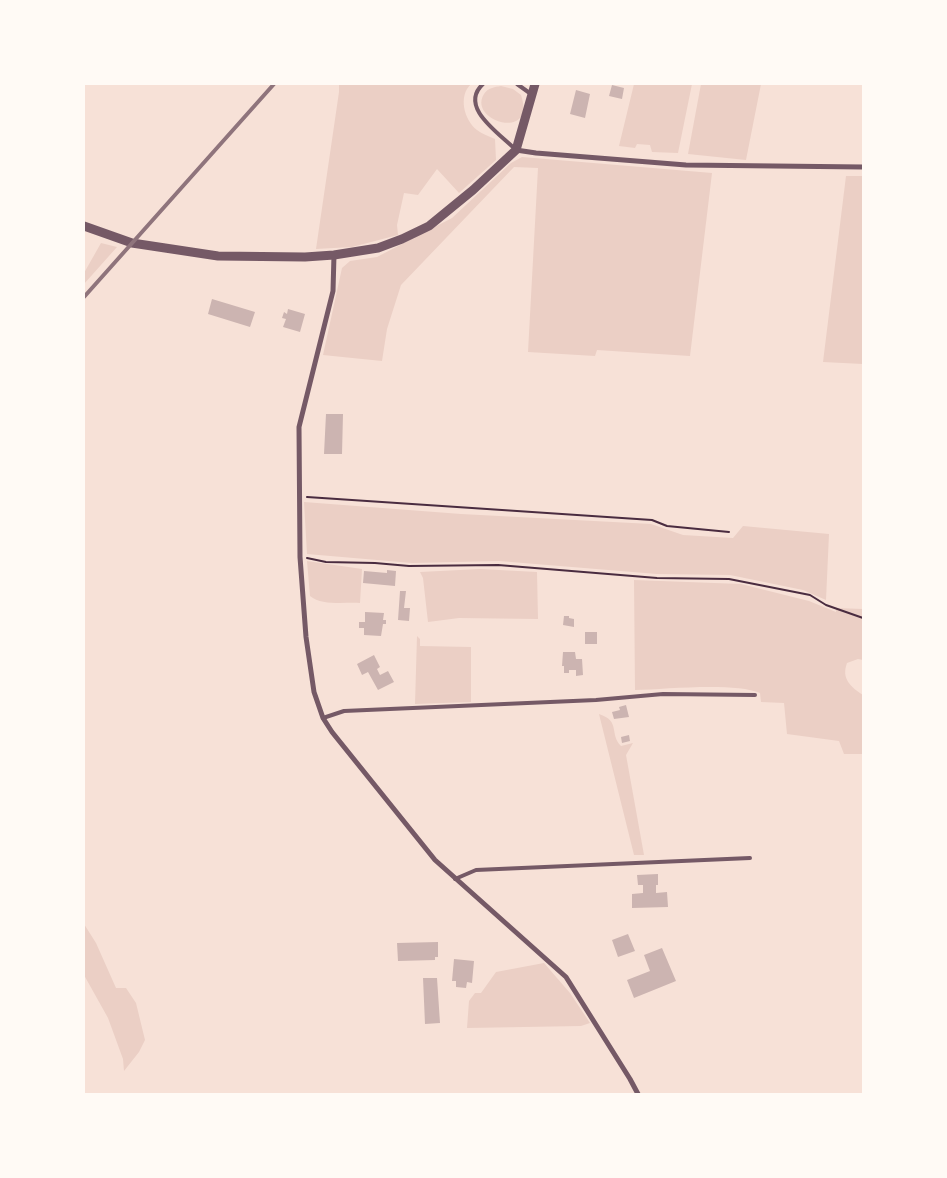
<!DOCTYPE html>
<html>
<head>
<meta charset="utf-8">
<style>
	body { margin:0 }
	#map { position:relative; width:947px; height:1178px; overflow:hidden; background:#f7e1d7; font-family:Figtree,sans-serif }
	canvas { display:block }
	.frame { position:absolute; inset:0; border:85px solid #fffaf5; pointer-events:none }
</style>
</head>
<body>
<div id="map">
<canvas width="947" height="1178"></canvas>
<div class="frame"></div>
</div>
<script>
const context = document.querySelector('canvas').getContext('2d');
context.lineJoin = 'round';
function fillPath(path, color) { context.fillStyle = color; context.fill(path, 'evenodd'); }
function strokePath(path, color, width, dash) { context.strokeStyle = color; context.lineWidth = width; context.lineCap = dash ? 'butt' : 'round'; context.setLineDash(dash || []); context.stroke(path); }
fillPath(new Path2D(`
	M339 84H471C458 96 464 120 477 130 482 134 489 136 495 139L496 160 459 193 437 169 418 195 404 193 397 225 398 235 352 247 316 249 339 92Z
	M634 84H692L678 153 652 152 650 145 637 144 635 148 619 146Z
	M701 84H761L746 160 688 154Z
	M501 86 513 89 521 95C537 142 467 121 484 94 488 88 494 87 501 86Z
	M522 157 712 173 690 356 597 350 595 356 528 352 538 168 514 167 401 285 387 329 382 361 323 355 342 268 350 261 377 257 452 218 511 163Z
	M846 176H863V364L823 362Z
	M101 243 117 247 84 284V273Z
	M304 502 461 514 651 524 683 535 733 538 743 526 829 534 826 600 803 590 730 575 657 574 499 561 412 563 307 554Z
	M307 561 362 569 360 603C345 602 322 606 310 596Z
	M480 569 537 572 538 619 459 618 428 622 423 578 420 572Z
	M634 580 741 584 809 601 836 612V608L863 609V660L858 659 847 663C841 679 851 687 863 695V754H844L839 741 787 734 784 703 761 702 760 693C735 682 666 689 635 690Z
	M417 636 420 639V646L471 647V702L415 704Z
	M599 714C621 721 609 734 621 746L633 743 626 755 644 855H634Z
	M84 924 96 943 116 988H126L136 1003 145 1040 139 1052 124 1071 123 1059 108 1018 84 975Z
	M544 963 570 993 590 1023 581 1026 467 1028 469 1001 475 993H481L496 972Z`), '#ebcfc5');
fillPath(new Path2D(`
	M612 85 624 88 622 99 609 96Z
	M576 90 590 94 585 118 570 114Z
	M212 299 255 312 250 327 208 314Z
	M288 309 305 314 300 332 283 327 286 319 282 318 284 312 287 314Z
	M326 414H343L342 454H324Z
	M387 570 396 571 395 586 363 583 364 571 387 573Z
	M400 591H406L404 608H410L409 621 398 620Z
	M365 612 384 613 383 620H386V624H383L381 636 364 635V628H359V622H365Z
	M564 616H569V618L574 619V627L563 625Z
	M585 632H597V644H585Z
	M563 652H575L576 659H582L583 675 576 676V670H569V673H564V666H562Z
	M374 655 380 667 377 669 380 675 388 671 394 682 378 690 368 672 362 675 357 664Z
	M626 705 629 717 614 719 612 712 620 710 619 707Z
	M629 735 630 741 622 743 621 737Z
	M658 874V885H656V893L667 892 668 907 632 908V894L643 893V885H638L637 875Z
	M628 934 635 951 618 957 612 940Z
	M438 942V957H435V960L398 961 397 943Z
	M662 948 676 981 634 998 627 980 650 971 644 955Z
	M454 959 474 961 472 983 467 982 466 988 456 987V981H452Z
	M423 978H437L440 1023 425 1024Z`), '#ccb4b1');
strokePath(new Path2D(`
	M307 497 652 520 667 526 729 532
	M307 558 326 562 375 563 409 566 498 565 657 578 729 579 810 595 826 605 863 618`), '#4a2c40', 2);
strokePath(new Path2D(`
	M483 84C458 107 499 133 516 150
	M517 84 531 94
	M323 718 344 711 596 700 663 694 755 695
	M455 879 476 870 750 858`), '#755966', 4);
strokePath(new Path2D(`
	M516 150 536 153 686 165 863 167
	M334 255 333 291 299 427 300 557 306 637 314 692 323 718 332 732 435 860 566 977 630 1079 638 1094`), '#755966', 5);
strokePath(new Path2D(`
	M84 226 132 243 218 256 305 257 334 255 378 248 402 239 429 226 473 190 516 150 535 84`), '#755966', 9);
strokePath(new Path2D(`
	M84 297 274 84`), '#8f747c', 4);
</script>
</body>
</html>
